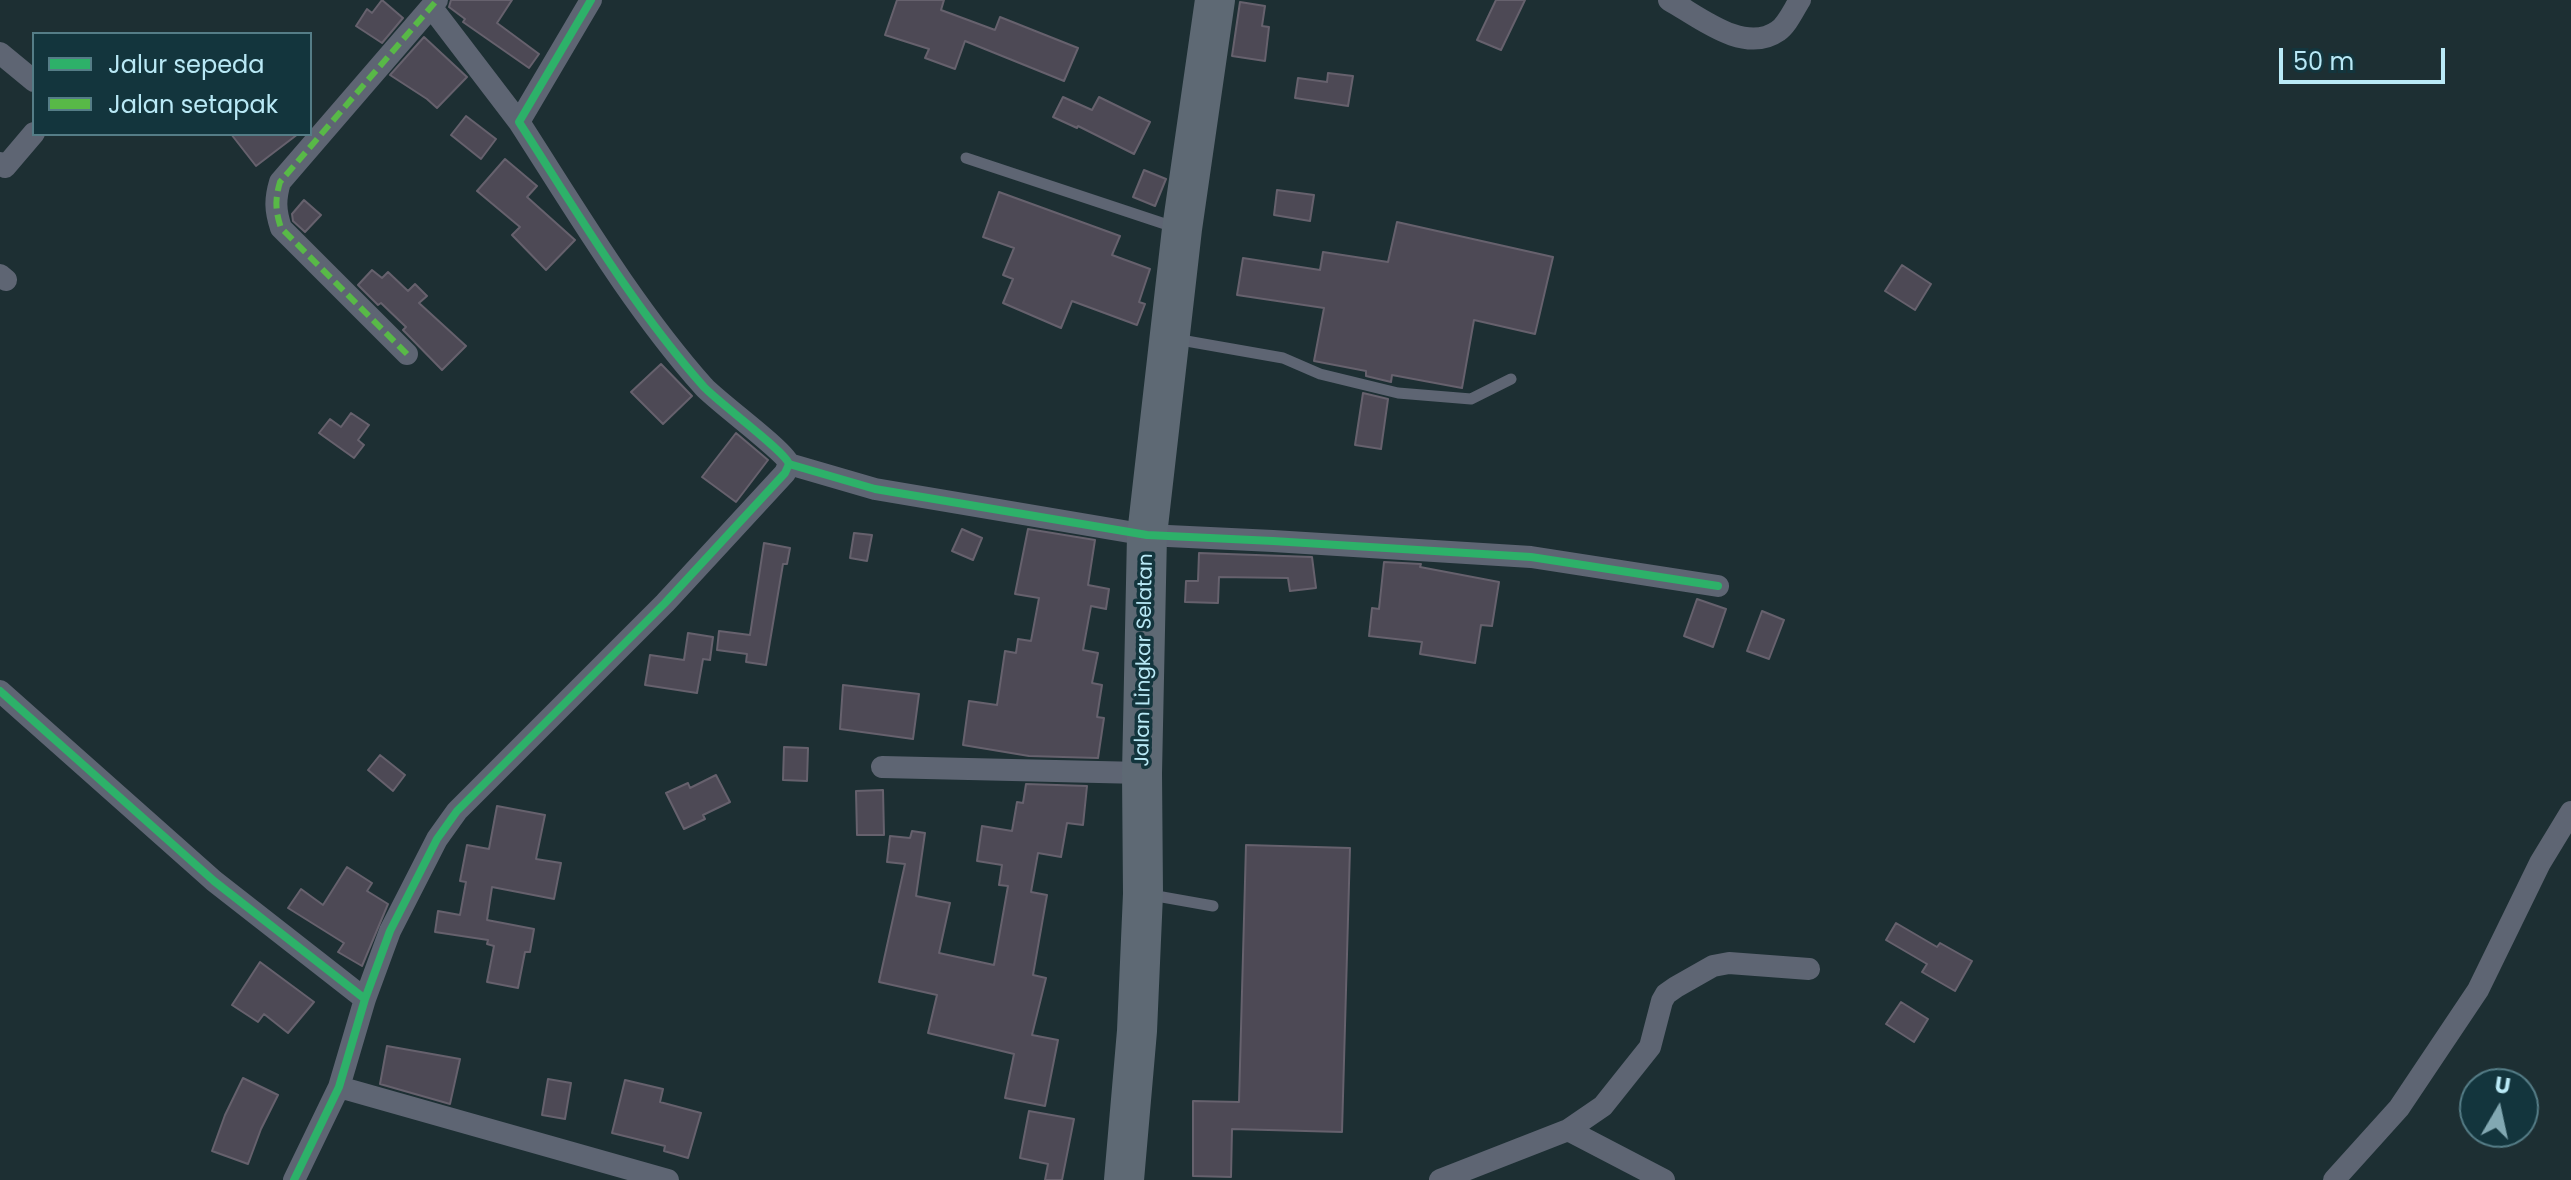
<!DOCTYPE html>
<html>
<head>
<meta charset="utf-8">
<style>
	body { margin:0 }
	#map { position:relative; width:2571px; height:1180px; overflow:hidden; background:#1d2f33; font-family:Poppins,sans-serif }
	canvas { display:block }
	.legend { position:absolute; left:32px; top:32px; width:280px; height:104px; box-sizing:border-box; background:#13353d; border:2px solid #557d87; margin:0; padding:10px 14px; list-style:none; font-size:24px; color:#b9e9f6 }
	.legend li { display:flex; align-items:center; gap:16px; height:40px }
	.legend b { width:40px; border:2px solid #557d87 }
	.north { position:absolute; left:2459px; top:1068px; width:80px; height:80px; box-sizing:border-box; background:#13353d; border:2px solid #557d87; border-radius:50%; rotate:9deg; font-size:22px; font-weight:700; line-height:32px; text-align:center; color:#b9e9f6 }
	.north::after { content:''; display:block; margin:auto; width:28px; height:36px; background:#82a8b2; clip-path:polygon(50% 0,100% 100%,50% 72%,0 100%) }
	.scale { position:absolute; left:2279px; top:48px; width:166px; height:36px; box-sizing:border-box; border:4px solid #b9e9f6; border-top:0; padding-left:10px; font-size:24px; line-height:28px; white-space:nowrap; color:#b9e9f6; -webkit-text-stroke:6px #13353d; paint-order:stroke }
</style>
</head>
<body>
<div id="map">
<canvas width="2571" height="1180"></canvas>
<ul class="legend">
<li><b style="height:10px;background:#2db169"></b>Jalur sepeda</li>
<li><b style="height:10px;background:#58b947"></b>Jalan setapak</li>
</ul>
<div class="north">U</div>
<div class="scale">50 m</div>
</div>
<script>
const context = document.querySelector('canvas').getContext('2d');
context.lineJoin = 'round';
function fillPath(path, color) { context.fillStyle = color; context.fill(path, 'evenodd'); }
function strokePath(path, color, width, dash) { context.strokeStyle = color; context.lineWidth = width; context.lineCap = dash ? 'butt' : 'round'; context.setLineDash(dash || []); context.stroke(path); }
function label(font, color, halo, rows, align = 'center') {
  context.font = font + ' Poppins,sans-serif'; context.lineWidth = 7; context.setLineDash([]); context.textBaseline = 'middle'; context.strokeStyle = halo; context.fillStyle = color; for (const [text, x, y, turn = 0] of rows) {
    context.save(); context.translate(x, y); context.rotate((+turn || 0) * Math.PI / 180); context.textAlign = isNaN(turn) ? turn : align; if (halo) context.strokeText(text, 0, 0); context.fillText(text, 0, 0); context.restore();
  }
}
const building = new Path2D(`
	M382 0 403 18 382 43 356 26 367 9 372 13Z
	M451 0H512L497 23 539 54 529 68 463 22 465 19 449 7Z
	M897 0H944L941 10 995 30 1000 17 1078 48 1064 81 965 41 955 69 925 58 929 49 885 35Z
	M1496 0H1525L1501 50 1477 40Z
	M1240 2 1265 6 1262 26 1269 27 1265 61 1232 56Z
	M424 37 467 77 437 108 427 99 390 75Z
	M1328 73 1353 76 1348 106 1295 98 1298 78 1327 82Z
	M1063 97 1092 110 1099 97 1150 122 1134 154 1078 126 1077 128 1053 117Z
	M466 116 496 139 481 159 451 135Z
	M231 134H298L256 166Z
	M505 159 537 186 527 197 575 240 546 270 512 235 520 227 477 191Z
	M1144 170 1166 179 1155 206 1133 197Z
	M1277 190 1314 195 1310 221 1274 215Z
	M999 192 1120 236 1112 255 1150 269 1139 302 1145 304 1137 325 1072 301 1061 328 1003 303 1013 279 1003 275 1014 248 983 237Z
	M304 200 321 215 305 232 293 221 292 214Z
	M1397 222 1553 257 1535 334 1474 320 1462 388 1392 375 1391 382 1366 376V371L1314 361 1324 308 1237 295 1243 258 1320 270 1323 252 1388 262Z
	M1902 265 1931 284 1915 310 1885 291Z
	M372 270 382 278 388 272 408 291 415 284 427 296 419 303 466 346 442 370 403 330 406 327 381 303 378 305 358 285Z
	M661 364 692 396 663 424 631 392Z
	M1363 393 1388 399 1381 449 1355 445Z
	M351 413 369 425 358 440 364 445 354 458 319 433 330 419 341 427Z
	M736 433 768 460 736 502 702 477Z
	M962 529 982 538 973 560 952 551Z
	M1028 529 1095 540 1088 585 1109 589 1106 609 1091 606 1083 650 1098 653 1092 683 1102 685 1097 717 1104 718 1098 758 1029 756 963 745 969 701 997 705 1005 651 1016 653 1018 639 1031 641 1039 598 1015 594Z
	M854 533 872 535 867 561 850 558Z
	M764 543 790 548 787 564H783L766 665 746 662 747 654 717 650 719 631 750 635Z
	M1199 553 1312 557 1316 588 1290 591 1288 578 1219 577 1218 603 1185 602 1186 581H1198Z
	M1384 562 1421 564 1420 567 1499 582 1492 626 1481 625 1475 663 1420 654 1422 642 1369 636 1372 608 1379 609Z
	M1697 599 1726 609 1713 647 1684 636Z
	M1762 611 1784 620 1769 659 1747 651Z
	M688 633 713 637 710 660 703 659 697 693 645 685 650 655 684 660Z
	M843 685 919 694 913 739 840 729Z
	M784 747 808 748 807 781 783 780Z
	M380 755 405 775 393 791 368 770Z
	M716 775 730 802 703 815 705 819 684 829 666 793 688 783 690 788Z
	M1026 784 1087 786 1083 825 1067 823 1061 857 1038 853 1031 892 1047 895 1033 975 1046 978 1032 1035 1058 1040 1045 1106 1005 1098 1014 1054 928 1033 937 995 879 982 905 864 887 862 890 836 910 838 912 831 925 833 916 896 950 903 939 953 994 965 1008 886 999 885 1002 865 977 861 982 826 1012 831 1017 802 1023 803Z
	M883 790 884 835H857L856 791Z
	M497 806 545 815 536 859 561 863 554 899 492 887 487 920 534 929 530 952H525L518 988 487 982 494 946 487 944 488 940 435 932 438 911 460 915 466 882 460 881 467 845 489 849Z
	M1246 845 1350 848 1342 1132 1232 1129 1231 1177 1193 1176V1101L1239 1102Z
	M347 867 372 883 367 891 388 904 362 966 338 952 344 943 288 908 301 889 323 905Z
	M1896 923 1937 947 1940 943 1972 961 1955 991 1922 972 1927 964 1886 940Z
	M260 962 314 1002 288 1033 264 1014 258 1022 232 1005Z
	M1901 1002 1928 1019 1914 1042 1886 1024Z
	M387 1046 460 1059 450 1104 380 1084Z
	M243 1078 278 1095 261 1129 248 1164 212 1151 225 1115Z
	M548 1079 571 1083 565 1119 542 1115Z
	M625 1080 663 1089 660 1102 701 1113 688 1158 664 1151 665 1146 612 1133Z
	M1029 1111 1074 1119 1062 1180H1045L1048 1164 1020 1158Z`);
fillPath(building, '#4d4955');
strokePath(building, '#66616d', 2);
strokePath(new Path2D(`
	M966 158 1174 227
	M1175 339 1283 358 1320 374 1398 393 1471 399 1511 379
	M1151 895 1213 906`), '#5e6573', 11);
strokePath(new Path2D(`
	M591 0 519 122C577 212 633 307 704 387 719 403 786 452 789 464L875 489 1147 535 1273 541 1531 557 1718 586
	M1669 0C1698 16 1744 55 1778 31 1787 25 1794 9 1800 0
	M432 8 519 122
	M0 53 34 81
	M0 163 5 167 34 133
	M0 275 6 280
	M407 354 281 228C275 210 275 199 280 182L437 0
	M0 691 214 881 365 999
	M882 767 1142 773
	M339 1087 668 1180
	M1568 1130 1664 1180
	M294 1180 339 1087 365 999 390 931 437 839 457 811 665 603 785 473 789 464
	M1440 1180 1568 1130 1603 1106 1650 1047 1662 1001 1666 994 1676 987 1713 966 1729 963 1809 969
	M2334 1180 2399 1108 2478 990 2540 863 2571 812`), '#5e6573', 22);
strokePath(new Path2D(`
	M1124 1180 1137 1031 1143 894 1142 773 1147 535 1182 229 1215 0`), '#5e6974', 40);
strokePath(new Path2D(`
	M407 354 281 228C275 210 275 199 280 182L437 0`), '#58b947', 6, [12, 6]);
strokePath(new Path2D(`
	M591 0 519 122C577 212 633 307 704 387 719 403 786 452 789 464L875 489 1147 535 1273 541 1531 557 1718 586
	M0 691 214 881 365 999
	M294 1180 339 1087 365 999 390 931 437 839 457 811 665 603 785 473 789 464`), '#2db169', 8);
label('20px', '#b9e9f6', '#13353d', [
	["Jalan Lingkar Selatan",1145,660,-89]
]);
</script>
</body>
</html>
